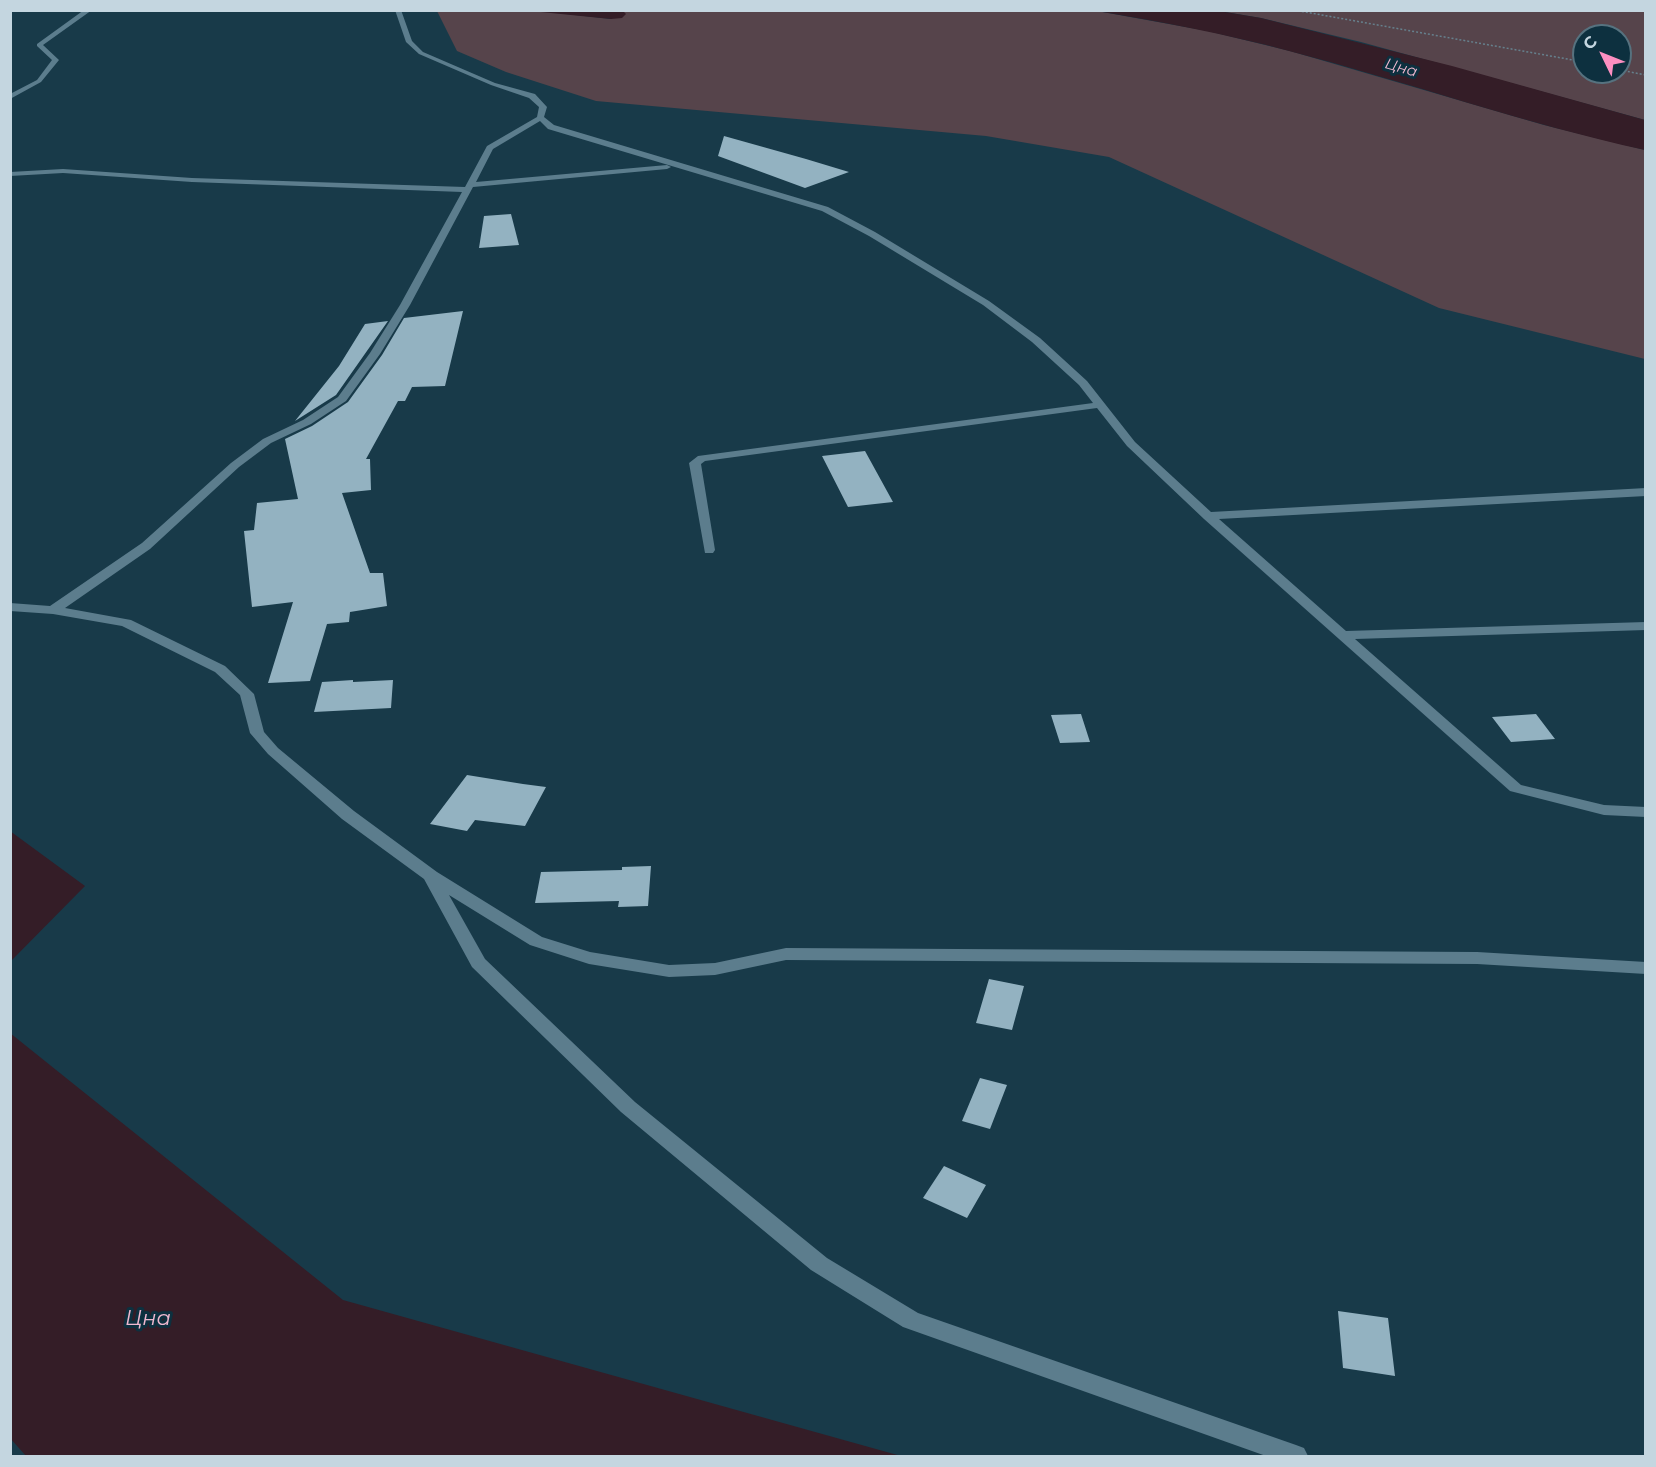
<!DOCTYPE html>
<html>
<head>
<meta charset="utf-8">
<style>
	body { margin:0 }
	#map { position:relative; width:1656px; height:1467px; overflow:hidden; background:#183a49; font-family:Montserrat,sans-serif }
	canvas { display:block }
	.frame { position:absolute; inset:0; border:12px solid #c4d6e0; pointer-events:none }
	.north { position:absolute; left:1572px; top:24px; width:60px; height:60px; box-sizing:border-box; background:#0d303f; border:2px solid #56727f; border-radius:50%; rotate:313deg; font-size:16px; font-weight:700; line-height:24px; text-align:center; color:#c4d6e0 }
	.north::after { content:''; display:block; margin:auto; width:21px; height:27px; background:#fc8fc1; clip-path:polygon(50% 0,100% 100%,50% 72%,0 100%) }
</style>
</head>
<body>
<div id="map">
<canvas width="1656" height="1467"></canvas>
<div class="frame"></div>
<div class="north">С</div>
</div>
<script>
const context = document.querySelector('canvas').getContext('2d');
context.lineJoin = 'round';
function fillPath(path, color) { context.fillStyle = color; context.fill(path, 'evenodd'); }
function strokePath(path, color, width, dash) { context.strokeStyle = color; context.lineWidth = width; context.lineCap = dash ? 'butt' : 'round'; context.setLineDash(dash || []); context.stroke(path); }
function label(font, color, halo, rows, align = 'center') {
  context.font = font + ' Montserrat,sans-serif'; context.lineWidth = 6; context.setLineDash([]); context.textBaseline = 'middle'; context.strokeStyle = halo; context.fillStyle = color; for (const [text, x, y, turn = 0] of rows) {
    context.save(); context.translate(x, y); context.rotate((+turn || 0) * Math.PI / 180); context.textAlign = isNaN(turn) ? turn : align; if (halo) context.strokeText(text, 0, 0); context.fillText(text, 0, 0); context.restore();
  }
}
fillPath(new Path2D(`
	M531 10 611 19 624 11 622 10 1097 11 1208 31 1290 51 1544 125 1645 150V359L1439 308 1109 157 986 136 596 101 506 72 457 51 437 11Z
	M1219 11H1645V120L1361 42 1261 18ZM1584 36H1620V72H1584Z`), '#56444b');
fillPath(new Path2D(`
	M622 10 626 14 622 18 611 19 531 11Z
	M1097 11H1219L1261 18 1452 66 1645 120V150C1525 124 1408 82 1289 51 1226 34 1162 22 1097 11Z
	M10 831 85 886 11 961H10Z
	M10 1033 343 1300 901 1456H26L10 1438Z`), '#341d27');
fillPath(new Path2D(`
	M724 136 806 159 849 172 805 188 718 156Z
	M511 214 519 245 479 248 484 216Z
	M463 311 445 386 412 387 405 401H398L366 459H370L371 490 342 493 370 573H383L387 606 350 612 349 622 327 624 310 681 268 683 293 602 252 607 244 531 254 530 257 503 298 499 285 439 312 426 348 402 382 355 404 318Z
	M388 321 336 395 295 421 339 366 365 324Z
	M865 451 893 502 848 507 822 456Z
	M353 680V682L393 680 391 708 314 712 322 682Z
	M1081 714 1090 742 1060 743 1051 715Z
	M1536 714 1555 739 1511 742 1492 717Z
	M467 775 523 784 546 787 525 826 475 820 467 831 430 824Z
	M651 866 648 906 618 907 619 901 535 903 541 872 622 870V867Z
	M989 979 1024 986 1012 1030 976 1023Z
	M980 1078 1007 1085 990 1129 962 1121Z
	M944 1166 986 1185 967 1218 923 1198Z
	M1338 1311 1388 1318 1395 1376 1343 1368Z`), '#93b2c1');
strokePath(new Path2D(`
	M1294 10 1584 62
	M1620 70 1646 75`), '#66808d', 1.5, [2, 2]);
fillPath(new Path2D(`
	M84 10H92L43 45 59 60 41 82 10 99V94L37 80 52 60 37 46V44Z
	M395 10H401L412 41 423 52 495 83 535 94 547 107 544 117 554 125 828 207 875 232 989 301 1040 338 1087 381 1135 442 1211 512 1646 488V496L1219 519 1346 631 1646 622V630L1355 639 1521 785 1604 805 1646 807V817L1604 815 1510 791 1204 519 1127 446 1097 408 705 461 701 464 715 550 713 553H705L689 463 698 456 1093 403 1079 385 1032 342 983 305 869 236 822 211 548 129 540 121 493 149 476 182 667 165 671 167 667 169 473 187 410 305 380 354 346 401 311 424 271 443 239 467 150 549 65 608 131 620 225 666 254 694 264 732 278 748 354 811 437 872 542 937 590 952 669 965 715 963 786 948 1477 952 1646 962V974L1477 964 786 960 715 975 669 977 589 964 530 945 449 895 485 959 635 1102 827 1258 918 1313 1296 1445 1304 1448 1308 1456H1266L903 1327 811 1270 621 1112 472 967 424 879 342 819 268 754 250 733 240 695 215 672 122 626 53 614 10 611V603L50 606 142 543 231 463 263 439 303 420 338 397 370 353 400 305 462 192 192 182 63 173 10 176V172L63 169 192 178 465 187 487 146 537 117 539 107 529 98 491 85 419 54 406 42Z`), '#5c7d8d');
label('italic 15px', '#f0b8cf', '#0d303f', [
	["Цна",1401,68,16]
]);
label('italic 21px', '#f0b8cf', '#0d303f', [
	["Цна",148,1319]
]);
</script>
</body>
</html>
